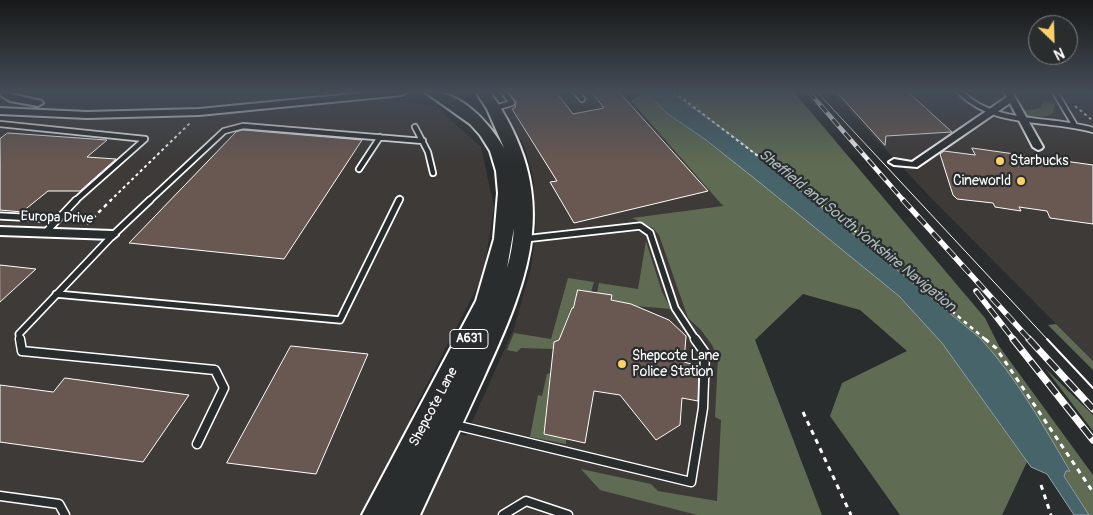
<!DOCTYPE html>
<html>
<head>
<meta charset="utf-8">
<style>
	body { margin:0 }
	#map { position:relative; width:1093px; height:515px; overflow:hidden; background:#2a2d2e; font-family:Pangolin,sans-serif }
	canvas { display:block }
	.north { position:absolute; left:1028px; top:15px; width:50px; height:50px; box-sizing:border-box; background:#2a2d2e; border:1px solid #7f8182; border-radius:50%; rotate:156deg; font-size:14px; font-weight:700; line-height:20px; text-align:center; color:#fff }
	.north::after { content:''; display:block; margin:auto; width:18px; height:22px; background:#ffd166; clip-path:polygon(50% 0,100% 100%,50% 72%,0 100%) }
</style>
</head>
<body>
<div id="map">
<canvas width="1093" height="515"></canvas>
<div class="north">N</div>
</div>
<script>
const context = document.querySelector('canvas').getContext('2d');
context.lineJoin = 'round';
function fillPath(path, color) { context.fillStyle = color; context.fill(path, 'evenodd'); }
function strokePath(path, color, width, dash) { context.strokeStyle = color; context.lineWidth = width; context.lineCap = dash ? 'butt' : 'round'; context.setLineDash(dash || []); context.stroke(path); }
function label(font, color, halo, rows, align = 'center') {
  context.font = font + ' Pangolin,sans-serif'; context.lineWidth = 4.5; context.setLineDash([]); context.textBaseline = 'middle'; context.strokeStyle = halo; context.fillStyle = color; for (const [text, x, y, turn = 0] of rows) {
    context.save(); context.translate(x, y); context.rotate((+turn || 0) * Math.PI / 180); context.textAlign = isNaN(turn) ? turn : align; if (halo) context.strokeText(text, 0, 0); context.fillText(text, 0, 0); context.restore();
  }
}
fillPath(new Path2D(`
	M0 92H423L237 110 0 114Z
	M492 92H622L724 206 727 515H0V119L188 118 389 98 436 107 481 147 494 207 483 276 410 417 466 436 514 328 531 268 536 231 533 178 525 148 505 109Z
	M832 92H1093V361L931 198Z`), '#3d3a38');
fillPath(new Path2D(`
	M643 92H646L668 114 706 140 759 182 899 296 942 343 1027 462 1002 515H900L830 416 842 383 907 351 860 310 803 294 755 340 822 515H697L600 490 581 469 651 484 658 491 717 501 721 420 715 417 718 358 712 345 701 330 688 318 659 235 653 228 632 218 723 206 631 101Z
	M670 92H794L985 318 999 346 1093 475V515H1089L1064 475 1066 471 1070 470C1042 425 1016 377 980 338L735 140Z
	M1043 101 1055 103 1053 113 1047 116 1025 117 1022 111 1041 108Z
	M646 241 662 292 671 309 636 306 611 300 612 295 597 293 599 283 638 289Z
	M568 278 594 282 591 292 578 290 573 308H571L559 340 554 342 553 349 521 348 517 352 507 350 514 333 551 339Z
	M1056 324 1093 361V370L1048 325Z
	M1045 368 1093 415V431Z
	M550 373 544 434 566 439V444L530 437 538 395 542 396 547 374Z`), '#5f6c53');
const water = new Path2D(`
	M646 92H670L740 141 980 338C1016 377 1043 425 1070 471H1066L1064 476 1089 515H1074L1047 474 1031 467 942 343 899 296 759 182 706 140 668 114Z`);
fillPath(water, '#47646b');
strokePath(water, '#91a2a6', 1);
const building = new Path2D(`
	M509 92H556L573 114 604 108 591 92H619L708 191 574 223 550 182 557 181 512 109 515 108 516 102Z
	M837 92H908L952 132 886 136 885 145Z
	M243 130 362 140 284 259 129 243 236 132Z
	M8 133 107 140 87 157 116 159 80 191H48L22 212 0 210V139Z
	M972 148 1093 165V224L1050 218 1047 211 1019 207 1021 211 995 207 993 203 957 199 953 195 940 154 944 151 975 155Z
	M0 265 36 269 0 302Z
	M578 290 612 295 611 300 631 304 669 320 686 336 684 362 699 366 698 401 682 398 680 425 656 440 620 395 594 391 585 443 544 434 554 342 559 340 572 308H573Z
	M291 346 368 354 316 474 227 463Z
	M65 378 189 395 143 462 0 442V385L53 392Z`);
fillPath(building, '#695851');
strokePath(building, '#fff', 1);
const laneFar2 = new Path2D(`
	M576 92 582 99
	M960 92C995 127 1048 117 1093 130
	M1055 92 1074 124
	M495 108 512 103 504 92
	M0 124 145 139 75 201
	M415 127 428 152 433 173
	M359 169 380 137
	M149 201 224 131 243 126 423 141
	M399 201 400 199`);
const laneFar1 = new Path2D(`
	M0 216 56 219
	M45 233 76 200
	M524 239 640 226 650 233 675 308 696 340
	M56 294 340 320 399 200
	M20 340 19 334 113 235 150 200`);
const lane = new Path2D(`
	M20 339 22 351 215 370 224 388 197 444
	M455 425 691 482 703 408 705 353 695 339
	M0 496 59 504 65 515
	M503 515 526 501 568 515`);
const street = new Path2D(`
	M1004 92H1012L1043 147 1041 149 1038 150 1033 147 1010 103 917 167 894 165 889 162 894 159 912 162 1007 97Z
	M0 227 113 231 118 235 113 239 0 235Z`);
const secondary = new Path2D(`
	M2 92 42 101 43 103 38 106 10 101 2 96Z
	M373 92H407L402 95 199 115 87 118 0 114V108L87 112 199 109Z`);
const highway = new Path2D(`
	M425 92C459 89 488 121 504 148L487 109 476 92H490C562 195 532 273 484 377 463 423 441 469 420 515H362L476 301 494 239 498 193 496 171 490 151 480 135 470 124ZM514 228C513 242 511 255 507 268Z`);
strokePath(laneFar2, '#fff', 8);
strokePath(laneFar1, '#fff', 9);
strokePath(lane, '#fff', 11);
strokePath(street, '#fff', 4);
strokePath(secondary, '#fff', 4);
strokePath(highway, '#fff', 4);
strokePath(new Path2D(`
	M674 92 817 201
	M1075 106 1092 120
	M110 201 190 123`), '#fff', 2, [3, 3]);
strokePath(new Path2D(`
	M815 200 880 250 986 340
	M87 224 111 200`), '#fff', 2.5, [4, 4]);
strokePath(new Path2D(`
	M985 339 996 348 1093 492
	M803 412 851 515
	M1041 485 1051 515`), '#fff', 3, [5, 5]);
strokePath(laneFar2, '#2a2d2e', 4.5);
strokePath(laneFar1, '#2a2d2e', 5.5);
strokePath(lane, '#2a2d2e', 8);
fillPath(street, '#2a2d2e');
fillPath(secondary, '#2a2d2e');
fillPath(highway, '#2a2d2e');
strokePath(new Path2D(`
	M817 92 1048 340`), '#fff', 1);
strokePath(new Path2D(`
	M1047 339 1093 388`), '#fff', 2);
const railFar2 = new Path2D(`
	M809 92 904 201`);
const railFar1 = new Path2D(`
	M903 200 1030 340
	M976 291 1014 340`);
const rail = new Path2D(`
	M1013 339 1093 440
	M1029 339 1093 409`);
strokePath(railFar2, '#fff', 4.5);
strokePath(railFar1, '#fff', 5.5);
strokePath(rail, '#fff', 7);
strokePath(railFar2, '#2a2d2e', 3, [9]);
strokePath(railFar1, '#2a2d2e', 4, [11]);
strokePath(rail, '#2a2d2e', 5, [14]);
const sky = context.createLinearGradient(0, 0, 0, 164);
sky.addColorStop(0, '#171919');
sky.addColorStop(0.56, '#444c57');
sky.addColorStop(1, '#444c5700');
context.fillStyle = sky;
context.fillRect(0, 0, 1093, 164);
for (const [x, y, r, color] of [
	[1000,161,5,"#ffd166"],
	[1021,181,5,"#ffd166"],
	[622,364,5,"#ffd166"]
]) { const dot = new Path2D(); dot.arc(x, y, r, 0, 2 * Math.PI); context.fillStyle = color; context.fill(dot); strokePath(dot, '#2a2d2e', 2); }
for (const [x, y, w] of [
	[469,339,38]
]) { const box = new Path2D(); box.roundRect(x - w / 2, y - 9.5, w, 19, 4); context.fillStyle = '#2a2d2e'; context.fill(box); strokePath(box, '#fff', 1); }
label('bold 12px', '#fff', null, [
	["A631",469,339]
]);
label('14px', '#fff', '#2a2d2e', [
	["Starbucks",1010,161],
	["Cineworld",1011,181,"right"],
	["Shepcote Lane",632,356],
	["Police Station",632,372]
], 'left');
label('14px', '#fff', '#2a2d2e', [
	["Europa Drive",57,218,2],
	["Shepcote Lane",434,407,-62]
]);
label('italic 15px', '#acb9bc', '#2a2d2e', [
	["Sheffield and South Yorkshire Navigation",857,231,39]
]);
</script>
</body>
</html>
